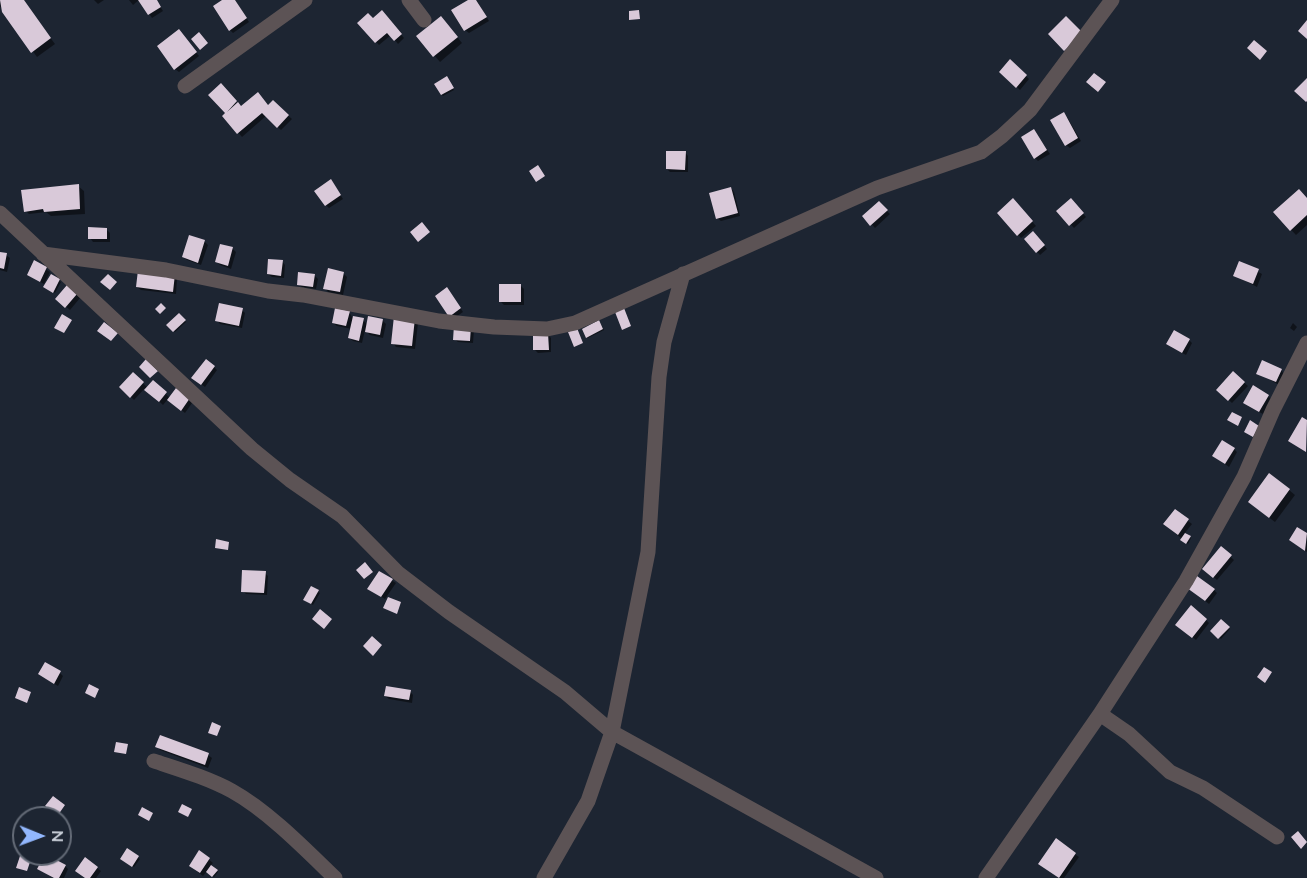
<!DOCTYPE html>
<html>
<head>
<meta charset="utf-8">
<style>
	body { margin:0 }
	#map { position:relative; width:1307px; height:878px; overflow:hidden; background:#1d2532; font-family:Mulish,sans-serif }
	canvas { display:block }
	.north { position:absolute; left:12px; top:806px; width:60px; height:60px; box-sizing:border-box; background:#1d2532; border:2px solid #636a76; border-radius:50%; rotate:91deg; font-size:16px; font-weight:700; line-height:24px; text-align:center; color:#ccd2db }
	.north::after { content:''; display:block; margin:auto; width:21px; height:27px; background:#92b7fd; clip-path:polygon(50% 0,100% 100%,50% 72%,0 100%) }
</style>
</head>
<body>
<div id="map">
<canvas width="1307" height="878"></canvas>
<div class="north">N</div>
</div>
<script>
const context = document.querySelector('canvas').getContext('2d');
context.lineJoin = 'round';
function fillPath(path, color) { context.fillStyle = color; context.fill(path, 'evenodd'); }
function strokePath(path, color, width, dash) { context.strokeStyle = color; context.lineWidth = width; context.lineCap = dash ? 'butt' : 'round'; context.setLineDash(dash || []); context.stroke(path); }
fillPath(new Path2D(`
	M0 0H22L55 44 37 57 0 6Z
	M94 0H104L98 4Z
	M129 0H139L133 5Z
	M140 0H156L163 11 152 18Z
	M225 0H235L249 22 233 33 230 30Z
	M470 0 477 1 489 21 469 33 465 30Z
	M382 12 404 38 398 44 391 35 379 45 359 23 373 20Z
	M446 23 462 43 440 62 418 36Z
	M182 34 199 56 179 72 175 69Z
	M1010 61 1029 79 1020 90 1001 72Z
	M448 80 454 90 443 96 442 95Z
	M221 85 241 108 269 107 273 102 292 119 281 130 266 116 242 137 224 116 227 114Z
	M1067 117 1081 141 1070 148 1066 145Z
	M1034 131 1050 154 1038 161 1035 158Z
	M685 152 688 156V172H670L667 169Z
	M334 185 343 199 329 208 326 205Z
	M78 186 84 191 85 214 51 216 46 212 29 214 26 211 23 191Z
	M731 188 734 192 740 216 721 221 717 218Z
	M1307 199V225L1296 235 1275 213Z
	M1013 200 1036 226 1021 238 999 213Z
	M1071 200 1086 217 1074 228 1058 211Z
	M879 203 890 214 875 228 864 216Z
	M106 229 110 233V242H93L90 238Z
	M1033 233 1047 249 1040 255 1026 240Z
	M190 237 205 242 208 245 201 265 187 260 183 257Z
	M221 246 233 249 236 252 231 269 220 265 217 262Z
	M0 253 6 255 10 258 7 272 0 270Z
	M282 261 285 265 284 278 272 277 268 274Z
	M35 262 50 272 44 284 29 275Z
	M1240 262 1262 274 1257 287 1234 275Z
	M139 271 177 279 176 294 141 290 137 287Z
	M343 273 347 277 343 295 328 292 325 288Z
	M314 275 318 279 316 289 302 287 298 284Z
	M52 276 61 282 55 293 47 288Z
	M520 285 524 289V305H504L501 302Z
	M67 287 80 298 70 310 57 299Z
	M450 292 463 312 453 319 450 316Z
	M242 310 245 313 242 328 220 324 217 320Z
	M349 312 352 317 363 320 368 325 383 321 386 324 383 338 370 335 365 330 362 343 353 341 350 338 352 329 337 326 333 323Z
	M179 315 186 322 175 332 168 325Z
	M395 318 418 323 415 349 396 347 393 343Z
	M600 323 604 330 588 338 587 337Z
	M1293 323 1297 327 1294 331 1290 328Z
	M474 330 473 343 458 342 454 339Z
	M547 334 551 338V352L538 353 535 350Z
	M1189 340 1192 343 1186 355 1171 347Z
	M214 367 217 370 205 387 197 381Z
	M1281 370 1284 374 1279 385 1258 373Z
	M1233 373 1248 386 1232 403 1218 390Z
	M133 374 148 388 153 382 170 398 176 390 192 403 185 413 168 399 163 405 145 388 134 400 121 387Z
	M1268 396 1271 399 1263 414 1248 406Z
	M1234 449 1237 452 1229 467 1214 456Z
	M1289 490 1295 495 1275 522 1255 507Z
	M1175 511 1192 524 1184 534 1191 538 1188 544 1168 527Z
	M1298 529 1307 535V552L1294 543Z
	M1222 549 1234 560 1217 580 1204 569Z
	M265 573 268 576 267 595 246 594 243 591Z
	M380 573 396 583 385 599 369 589Z
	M312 588 320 593 313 605 306 601Z
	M1214 590 1217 593 1209 604 1193 591Z
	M1206 620 1209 623 1196 640 1181 628Z
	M1221 621 1230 629 1221 639 1212 631Z
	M60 673 63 676 58 686 43 677Z
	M410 691 413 695 412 703 389 699 385 696Z
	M157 746 208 755 212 758 208 768 160 750Z
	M1056 841 1079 857 1064 878H1060L1044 867Z
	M128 850 140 859 134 867 123 860Z
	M200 852 213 863 210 866 218 872 214 877 207 871 203 876 194 869Z
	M85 859 101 871 96 878H86Z
	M65 866 68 869 64 878H53L39 869Z`), '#0007');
fillPath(new Path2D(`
	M0 0H24L51 38 31 53 2 12Z
	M138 0H157L161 7 148 15Z
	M222 0H235L247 18 229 31 213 6Z
	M468 0H476L487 17 464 31 451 10Z
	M382 10 402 34 394 41 387 33 375 43 357 23 368 13 373 18Z
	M639 10 640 19 629 20V11Z
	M441 16 458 37 433 57 416 36Z
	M1066 16 1083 33 1064 51 1048 34Z
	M1307 20V39L1298 31Z
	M179 29 197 52 174 70 157 46Z
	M199 32 208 43 200 50 191 39Z
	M1254 40 1267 51 1260 60 1247 48Z
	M1010 59 1027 75 1016 88 999 72Z
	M1094 73 1106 82 1098 92 1086 82Z
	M447 76 454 88 441 95 434 84Z
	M1307 78V101L1306 102 1294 91Z
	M221 83 237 101 227 112 238 102 241 106 258 92 268 105 273 100 289 115 277 128 262 113 237 134 222 116 225 113 208 95Z
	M1064 112 1078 138 1065 146 1050 120Z
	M1034 129 1047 150 1034 159 1021 137Z
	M666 151H686L685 170 666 169Z
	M538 165 545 176 536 182 529 171Z
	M331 179 341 195 325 206 314 191Z
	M79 184 80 209 44 212 43 209 24 212 21 190Z
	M731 187 738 213 716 219 709 193Z
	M1299 189 1307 198V215L1290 231 1273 212Z
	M1013 198 1033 221 1017 236 997 213Z
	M1071 198 1084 213 1069 226 1056 211Z
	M879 201 888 210 870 226 862 216Z
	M422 222 430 232 418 242 410 232Z
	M88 227 107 228V239H88Z
	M1033 231 1045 245 1036 253 1024 239Z
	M189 235 205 240 198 263 182 257Z
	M220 244 233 247 228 266 215 262Z
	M0 252 7 253 4 269 0 268Z
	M268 259 283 260 281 276 267 274Z
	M34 260 47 267 40 282 27 275Z
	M1239 261 1259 269 1253 284 1233 276Z
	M328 268 344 272 340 292 323 289Z
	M138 270 175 274 173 292 136 287Z
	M298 272 315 274 313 287 297 285Z
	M51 274 60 279 53 293 43 287Z
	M108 274 117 282 110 290 100 282Z
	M499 284H521V302H499Z
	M67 285 77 294 65 308 55 299Z
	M447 287 461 308 449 317 435 296Z
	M161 303 166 308 160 314 155 309Z
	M219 303 243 308 239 326 215 321Z
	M335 308 350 311 346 326 332 323Z
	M624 308 631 326 622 330 615 312Z
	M179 313 186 320 173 332 166 325Z
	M62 314 72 320 64 333 54 328Z
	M353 316 364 318 359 341 348 338Z
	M368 316 383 319 380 335 365 332Z
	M394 316 415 318 412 346 391 344Z
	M599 320 603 329 586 338 582 329Z
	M104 322 118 333 111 341 97 331Z
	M454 325 471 326 470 341 453 340Z
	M577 328 583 343 574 347 568 332Z
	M1174 330 1190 339 1182 353 1166 344Z
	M533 333H548L549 350H533Z
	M146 359 158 371 150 378 139 367Z
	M206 359 215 366 201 385 191 378Z
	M1262 360 1282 369 1276 382 1256 374Z
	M1233 371 1245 382 1228 401 1216 390Z
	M133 372 144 382 130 398 119 387Z
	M153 380 167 392 159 402 144 390Z
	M1253 385 1269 395 1259 412 1243 403Z
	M176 388 190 398 181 411 167 400Z
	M1232 412 1242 417 1238 426 1227 420Z
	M1302 417 1307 420 1306 452 1288 441Z
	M1250 420 1259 426 1253 437 1244 432Z
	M1222 440 1235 448 1225 464 1212 456Z
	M1269 473 1290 489 1269 518 1248 502Z
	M1175 509 1189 519 1178 535 1163 524Z
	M1297 527 1307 533 1305 551 1289 540Z
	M1185 533 1191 536 1186 544 1180 540Z
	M216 539 229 542 228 550 215 548Z
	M1221 546 1232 555 1213 578 1202 569Z
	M365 562 373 572 364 579 356 570Z
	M242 570 266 571 264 593 241 592Z
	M379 571 393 579 381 597 367 589Z
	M1197 576 1215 589 1205 601 1187 588Z
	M311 586 319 590 311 604 303 600Z
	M388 597 401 602 397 614 383 608Z
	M1191 605 1207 619 1192 638 1175 625Z
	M320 609 332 619 324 629 312 619Z
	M1221 619 1230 627 1218 639 1210 631Z
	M372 636 382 645 373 656 363 646Z
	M45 662 61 671 54 684 38 674Z
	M1264 667 1272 672 1265 683 1257 677Z
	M89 684 99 689 95 698 85 693Z
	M386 686 411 690 409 700 384 696Z
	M19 687 31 692 27 703 15 698Z
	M212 722 221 726 217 736 208 733Z
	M160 735 209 753 205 765 155 747Z
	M116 742 128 744 126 754 114 752Z
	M53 796 65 805 58 815 45 806Z
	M182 804 192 809 188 817 178 812Z
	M142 807 153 813 149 821 138 815Z
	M24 824V842L16 837Z
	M1298 831 1307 842 1301 849 1291 837Z
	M1056 838 1076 853 1059 878 1038 864Z
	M127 848 139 856 132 867 120 859Z
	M199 850 210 858 200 873 189 866Z
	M45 854 66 865 59 878H54L37 869Z
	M20 856 31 859 27 871 16 868Z
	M85 857 98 867 90 878H85L75 871Z
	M211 865 218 870 212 877 206 872Z`), '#d9c9d9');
strokePath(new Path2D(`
	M409 0 424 20
	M185 86 305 0
	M0 213 252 449 290 480 342 516 398 573 449 612 565 692 612 732 876 878
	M43 254 166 270 268 291 303 295 439 321 494 327 547 329 575 323 877 188 981 152 1002 136 1030 110 1112 0
	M1100 714 1129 734 1170 772 1203 788 1277 837
	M154 761C181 770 208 778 232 791 268 811 305 849 335 878
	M544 878 588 801 612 732 648 552 659 377 664 342 683 274
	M986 878 1100 714 1186 581 1244 477 1273 410 1307 343`), '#5c5355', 15);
</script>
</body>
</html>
